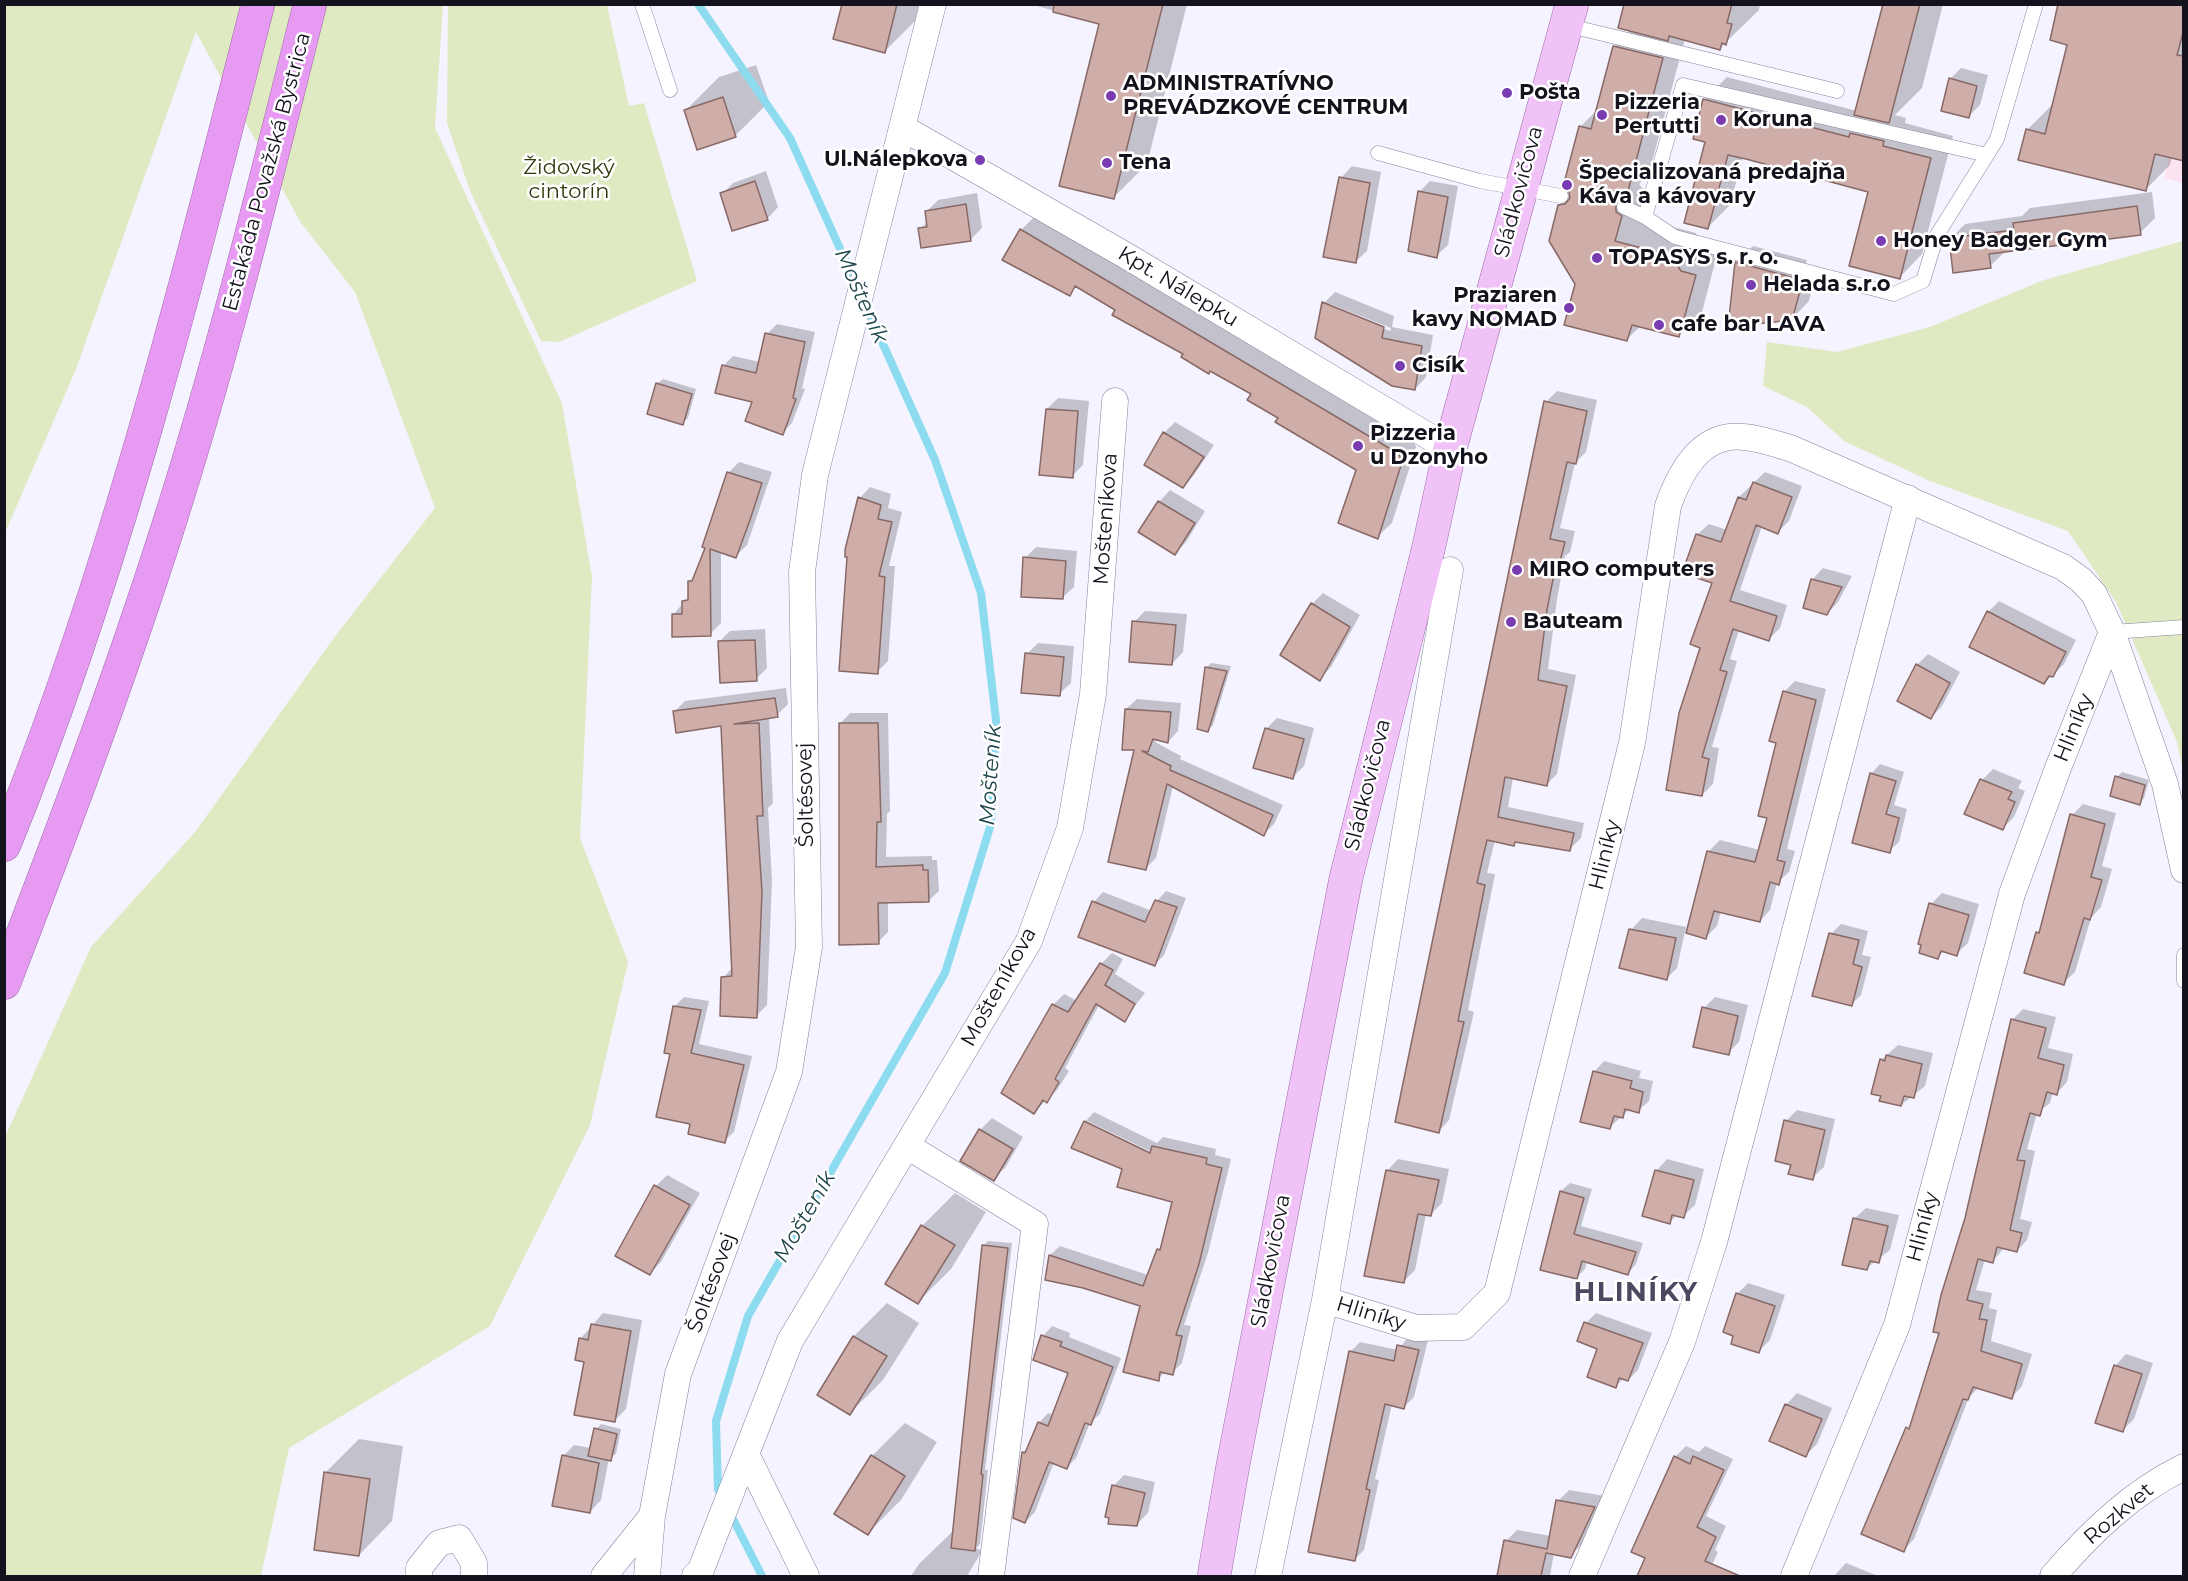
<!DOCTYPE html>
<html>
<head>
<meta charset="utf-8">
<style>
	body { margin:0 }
	#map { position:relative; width:2188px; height:1581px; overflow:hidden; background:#f4f3ff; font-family:Montserrat,sans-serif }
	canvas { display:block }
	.frame { position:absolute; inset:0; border:6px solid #14131d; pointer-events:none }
</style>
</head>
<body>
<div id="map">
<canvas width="2188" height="1581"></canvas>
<div class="frame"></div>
</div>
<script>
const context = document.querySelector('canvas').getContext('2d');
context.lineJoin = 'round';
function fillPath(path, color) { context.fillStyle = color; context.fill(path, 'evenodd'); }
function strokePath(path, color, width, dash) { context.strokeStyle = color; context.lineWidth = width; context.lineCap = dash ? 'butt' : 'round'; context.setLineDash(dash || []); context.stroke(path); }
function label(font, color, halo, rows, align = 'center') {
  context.font = font + ' Montserrat,sans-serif'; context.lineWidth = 5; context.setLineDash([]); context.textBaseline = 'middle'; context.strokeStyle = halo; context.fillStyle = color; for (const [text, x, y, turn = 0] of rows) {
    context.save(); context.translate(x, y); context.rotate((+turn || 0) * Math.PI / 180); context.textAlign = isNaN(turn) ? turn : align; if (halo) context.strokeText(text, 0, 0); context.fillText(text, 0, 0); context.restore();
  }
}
fillPath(new Path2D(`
	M2183 97V183L2164 178Z`), '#fbe3ef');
fillPath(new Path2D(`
	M5 5H443L435 128 562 403 592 577 580 838 628 962 590 1125 490 1326 289 1448 261 1576H4L5 1137 91 947 195 832 333 639 435 508 355 292 301 223 196 32 76 369 5 533Z
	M448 5H607L629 106 644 103 697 281 559 342 541 341 470 191 447 123Z
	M2183 241V772L2177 742 2116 602 2068 531 1930 481 1844 441 1807 407 1763 386 1767 342 1837 352 1930 327 2044 280Z`), '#dfeac2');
fillPath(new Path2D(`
	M844 4H919L915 21 884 52Z
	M1029 4H1187L1147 164 1114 197 1101 23Z
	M1625 4H1760L1759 10 1720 48 1685 39 1649 173 1639 184 1645 192 1638 218 1696 233 1704 247 1718 251 1702 312 1678 335 1641 326 1627 339 1577 284 1560 205 1571 194 1580 127 1598 109 1614 47 1631 30Z
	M1885 4H1943L1922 88 1895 115 1906 118 1905 123 1953 136 1922 254 1900 277 1870 191 1743 157 1730 205 1708 227 1704 100 1727 77 1857 111Z
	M2184 4V159L2172 156 2170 165 2145 190 2027 130 2052 105 2069 43Z
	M756 65 769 102 736 135 698 148 686 110 719 77Z
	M1961 68 1988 75 1980 105 1969 116 1950 79Z
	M1352 166 1381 172 1367 251 1355 262 1341 178Z
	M766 171 778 207 767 219 722 194 733 183Z
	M1430 181 1458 186 1448 245 1436 256 1419 192Z
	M2152 192 2155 218 2140 233 2006 251 1990 266 1950 239 1965 224 2022 216 2030 208Z
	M977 193 982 228 970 240 920 229 928 221 927 211 938 200Z
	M1035 216 1413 440 1416 447 1392 523 1377 537 1357 469 1280 418 1253 394 1078 285 1069 294 1021 230Z
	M1753 246 1807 260 1805 265 1818 267 1809 301 1792 319 1736 263Z
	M1335 292 1394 316 1392 327 1433 335 1426 377 1415 389 1324 303ZM1330 304 1391 328 1390 331 1330 307Z
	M777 324 815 332 802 388 805 389 792 423 782 433 723 366 733 356 760 362 767 334Z
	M663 379 696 389 688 418 682 423 657 384Z
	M1557 391 1597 400 1586 452 1575 463 1560 528 1575 531 1570 552 1565 556 1557 599 1548 669 1576 675 1557 774 1547 784 1513 778 1508 807 1584 823 1581 838 1570 849 1495 840 1487 873 1495 874 1468 1010 1474 1012 1449 1120 1439 1131 1546 402Z
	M1058 398 1089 401 1083 465 1072 476 1047 409Z
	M1175 422 1214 445 1194 475 1183 487 1146 464 1164 433Z
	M739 462 772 472 747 545 736 556 721 551V623L710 634 673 615 689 596V582L695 576 707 547 728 473Z
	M1765 472 1802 486 1789 521 1778 532 1762 526 1740 590 1787 605 1780 628 1769 639 1739 630 1730 659 1737 661 1712 747 1719 748 1713 784 1702 795V647L1714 582 1684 572 1698 534 1709 524 1727 530 1739 497Z
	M870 487 891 494 888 508 902 512 889 566H895L888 661 877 672 860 498Z
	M1170 490 1205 511 1186 542 1175 553 1159 502Z
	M1036 547 1077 551 1074 587 1062 598 1025 558Z
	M1823 568 1852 576 1838 602 1827 614 1812 580Z
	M1323 593 1360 615 1331 667 1320 679 1312 604Z
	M1999 601 2076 640 2064 664 2044 683 1988 612Z
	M1145 611 1187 614 1183 652 1172 664 1134 622Z
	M765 629 767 668 756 679 719 642 730 631Z
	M1038 643 1074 646 1071 683 1059 694 1027 654Z
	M1928 654 1960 672 1942 706 1931 718 1917 665Z
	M1211 663 1231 666 1213 725 1208 730 1206 668Z
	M1795 681 1826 689 1787 849 1795 851 1789 872 1777 883 1770 910 1760 921 1721 911 1717 926 1706 937 1688 932 1709 851 1720 840 1760 850 1769 817 1784 692Z
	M786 688 788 704 777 715 769 717 773 803 768 808 772 881 767 1005 756 1016 723 978 733 967 722 724 674 712 685 701Z
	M1137 699 1181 703 1178 731 1168 742 1158 739 1155 742 1181 756 1180 759 1283 805 1274 824 1264 834 1173 786 1156 858 1145 869 1135 749 1126 709Z
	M850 713H888L890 811 887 814 886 857 932 856V860H937L939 891 928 901 888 902V932L878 942 840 724Z
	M1277 718 1314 728 1304 766 1293 777 1266 729Z
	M1880 764 1904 772 1894 805 1907 809 1899 842 1889 851 1871 774Z
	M1993 769 2022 781 2018 788 2025 791 2014 817 2003 828 1982 780Z
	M2122 772 2149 780 2144 798 2139 804 2117 777Z
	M2083 804 2116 813 2102 866 2112 869 2101 907 2091 918 2075 972 2063 983 2038 933 2042 929 2072 815Z
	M1166 891 1186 898 1164 955 1155 964 1080 936 1094 902 1103 892 1152 911 1157 901Z
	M1942 893 1979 904 1968 943 1956 954 1945 950 1938 957 1931 904Z
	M1642 918 1686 927 1677 968 1666 979 1631 930Z
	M1841 924 1868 931 1862 955 1871 957 1861 995 1851 1005 1831 934Z
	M1112 953 1123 959 1115 974 1145 993 1124 1020 1099 1005 1065 1068 1069 1071 1057 1090 1034 1112 1053 1005 1064 994 1077 1001 1101 964Z
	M684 997 709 1001 699 1044 752 1056 734 1132 724 1141 692 1122 672 1053 674 1007Z
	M1715 997 1748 1005 1739 1042 1728 1053 1704 1008Z
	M2023 1009 2056 1017 2048 1048 2073 1054 2067 1082 2057 1093 2053 1092 2050 1103 2037 1113 2027 1149 2035 1151 2020 1219 2032 1222 2027 1240 2017 1251 2004 1248 1993 1261 1985 1259 1976 1290 1992 1293 1989 1308 1997 1310 1991 1341 2032 1354 2022 1386 2012 1397 1979 1387 1969 1397 1914 1539 1904 1550 1907 1428 1913 1423 1941 1332 2012 1020Z
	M1898 1045 1933 1053 1925 1086 1901 1105 1881 1060Z
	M1604 1061 1641 1071 1639 1078 1653 1081 1649 1101 1638 1111 1630 1109 1610 1127 1594 1072Z
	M1797 1110 1835 1119 1824 1167 1812 1178 1793 1164 1786 1121Z
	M1094 1112 1157 1143 1163 1137 1216 1149 1215 1155 1231 1159 1208 1253 1184 1325 1191 1326 1182 1363 1172 1373 1166 1371 1158 1379 1124 1371 1141 1305 1084 1286 1047 1278 1050 1255 1060 1246 1148 1275 1158 1250 1163 1245 1174 1201 1119 1186 1123 1168 1073 1147 1085 1122ZM1087 1121 1158 1155 1156 1158 1087 1124Z
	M992 1118 1023 1137 1005 1168 993 1179 962 1160 980 1130Z
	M1398 1159 1449 1169 1442 1203 1431 1214H1426L1415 1270 1404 1281 1387 1171Z
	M1667 1159 1704 1169 1695 1205 1683 1216 1677 1215 1670 1222 1656 1171Z
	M667 1175 700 1193 661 1262 650 1273 617 1255 656 1186Z
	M1570 1183 1592 1189 1581 1226 1643 1243 1636 1264 1628 1273 1587 1261 1585 1269 1577 1277 1561 1191Z
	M955 1193 986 1212 951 1269 918 1302 922 1226Z
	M1866 1208 1899 1215 1890 1250 1867 1268 1854 1219Z
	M988 1241 1012 1243 985 1470H988L980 1544 976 1548 982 1551 967 1576H911L919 1564 952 1532 954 1533 983 1246Z
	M1748 1283 1785 1295 1770 1340 1759 1351 1737 1294Z
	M887 1303 919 1323 883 1380 850 1413 819 1395 854 1336Z
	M603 1313 642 1320 626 1409 615 1420 586 1360 580 1339Z
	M1596 1313 1652 1333 1638 1370 1628 1380 1624 1378 1616 1386 1586 1323Z
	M1052 1326 1070 1333 1069 1337 1121 1358 1100 1414 1090 1423 1076 1458 1067 1467 1054 1462 1035 1512 1025 1522 1015 1517 1023 1452 1030 1446 1039 1423 1048 1413 1054 1415 1070 1372 1043 1336Z
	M1409 1336 1428 1340 1414 1397 1404 1407 1392 1404 1375 1479 1379 1480 1364 1550 1354 1560 1350 1352 1360 1342 1398 1350Z
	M2126 1354 2153 1363 2134 1419 2123 1430 2115 1366Z
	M1797 1393 1832 1408 1817 1444 1806 1455 1786 1405Z
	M905 1423 937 1442 901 1500 868 1533 872 1456Z
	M601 1424 621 1429 616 1454 609 1458 601 1500 590 1512 563 1456 574 1445 591 1448 596 1429Z
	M359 1439 403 1446 392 1521 359 1555 326 1472Z
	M1686 1446 1699 1452 1705 1446 1733 1459 1706 1516 1726 1526 1715 1550 1718 1552 1707 1576H1640L1675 1457Z
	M1124 1475 1155 1482 1148 1513 1137 1524 1113 1486Z
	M1569 1490 1605 1496 1581 1545 1570 1556 1554 1553 1550 1576H1499L1506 1541 1517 1530 1551 1536 1558 1501Z
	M1846 1563 1878 1576H1834Z`), '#0003');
strokePath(new Path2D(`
	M698 4 790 138 856 284
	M723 1498 718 1490 716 1421 748 1316 945 973 991 824 996 720 981 593 935 460 865 304
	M730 1513 762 1576`), '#8cdbee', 8);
const building = new Path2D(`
	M842 4H897L885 53 833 39Z
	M1054 4H1163L1114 199 1059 186 1099 24 1053 12Z
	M1624 4H1732L1727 23 1732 24 1726 45 1722 43 1720 50 1669 36 1668 41 1618 28Z
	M1883 4H1920L1889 123 1854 115Z
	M2058 4H2184V29L2177 55 2184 56V161L2155 154 2146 191 2018 160 2026 129 2045 134 2067 45 2050 40Z
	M1613 46 1663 58 1626 199H1619L1616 204V212L1622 216 1615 241 1672 256 1681 271 1696 275 1679 337 1632 325 1627 341 1564 325 1575 284 1549 241 1558 205 1565 204 1570 198 1569 192 1563 187 1579 126 1591 129Z
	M1949 78 1977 86 1969 118 1941 111Z
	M723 97 736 137 697 150 684 110Z
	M1703 99 1849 137 1850 133 1884 141 1883 146 1931 158 1900 279 1849 266 1868 192 1746 159 1728 155 1708 229 1684 223 1705 142 1693 139Z
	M1339 177 1370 183 1356 263 1323 257Z
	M755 181 768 220 732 231 720 193Z
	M1418 191 1448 197 1437 258 1408 251Z
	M966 204 971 241 921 248 918 228 927 227 925 211Z
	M2137 206 2141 235 1989 254 1991 268 1953 273 1949 238 2014 230 2013 223Z
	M1020 229 1399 454 1402 462 1378 539 1338 523 1356 470 1275 422 1278 418 1247 400 1251 394 1210 371 1209 374 1181 357 1183 354 1112 315 1115 310 1075 286 1070 296 1002 260Z
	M1735 262 1791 277 1789 282 1802 284 1792 320 1728 327Z
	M1322 302 1384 327 1382 338 1422 346 1415 390 1392 386 1315 338Z
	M765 333 805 342 793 398 796 399 783 435 745 421 752 402 715 393 722 365 756 373Z
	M656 383 692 394 683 425 647 414Z
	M1544 401 1587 411 1576 464 1567 462 1550 539 1565 542 1559 565 1556 564 1547 610 1538 680 1567 686 1547 786 1505 777 1498 817 1574 833 1570 851 1515 842 1514 846 1487 840 1477 883 1485 885 1458 1021 1464 1022 1439 1133 1395 1122Z
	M1046 409 1078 411 1073 478 1039 475Z
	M1163 432 1204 457 1183 488 1144 465Z
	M727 472 762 483 750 520 736 558 710 549 711 636 672 637V614H682V601L688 600V581H692L705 548 702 547Z
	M1753 482 1792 497 1778 534 1756 525 1730 601 1777 616 1769 641 1733 629 1720 670 1727 672 1702 757 1709 759 1702 796 1666 790 1679 713 1700 648 1690 644 1712 583 1682 573 1696 534 1721 542 1738 497 1746 500Z
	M858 497 881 505 878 519 892 522 879 576 885 577 878 674 839 671 847 557H845V550Z
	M1158 501 1195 523 1175 555 1138 532Z
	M1023 557 1066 561 1063 599 1021 597Z
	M1811 579 1842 587 1827 615 1803 608Z
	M1311 603 1350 627 1320 681 1280 655Z
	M1987 611 2066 652 2053 677 2049 676 2044 684 1969 647Z
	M1132 621 1176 625 1172 665 1129 662Z
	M755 640 757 681 720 683 718 641Z
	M1025 653 1064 657 1060 696 1021 693Z
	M1916 664 1950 683 1931 719 1897 701Z
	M1205 667 1227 671 1208 732 1197 729Z
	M1783 691 1816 700 1777 860 1785 862 1779 885 1770 882 1760 922 1714 911 1706 939 1686 933 1707 851 1755 862 1767 818 1758 816 1776 743 1769 741Z
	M775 698 778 717 734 724 759 723 763 816H757L762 892 757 1018 720 1016 721 977 732 976 721 726 676 733 673 711Z
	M1125 709 1171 712 1168 743 1153 739 1148 752 1142 751 1171 766 1170 770 1273 815 1264 836 1167 784 1146 870 1108 862 1134 750H1122Z
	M839 723H878L881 822H877L876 867 923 865V870H928L929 902 878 903 879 944 839 945Z
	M1265 728 1304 739 1293 779 1253 768Z
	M1870 773 1896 781 1886 814 1899 818 1890 853 1852 843Z
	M2115 776 2145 785 2140 805 2110 796Z
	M1980 779 2012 792 2008 799 2015 802 2003 830 1964 814Z
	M2070 814 2105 824 2091 877 2102 880 2090 920 2084 918 2064 985 2024 973 2036 932 2039 933Z
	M1155 900 1177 907 1155 966 1078 937 1092 901 1145 922Z
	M1929 903 1969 915 1957 956 1941 951 1938 959 1919 953 1921 945 1918 944Z
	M1629 929 1676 938 1667 980 1619 968Z
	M1829 933 1859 940 1853 964 1862 967 1852 1006 1812 996Z
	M1100 963 1113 970 1105 985 1135 1004 1125 1022 1096 1004 1055 1079 1059 1082 1047 1103 1043 1100 1034 1114 1001 1093 1052 1004 1068 1012Z
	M673 1006 701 1010 691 1053 744 1065 725 1143 688 1134 690 1124 656 1117 670 1054 664 1053Z
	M1702 1007 1738 1016 1729 1055 1693 1047Z
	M2011 1019 2046 1028 2038 1058 2064 1065 2057 1095 2047 1092 2040 1116 2030 1113 2017 1160 2025 1161 2010 1230 2022 1233 2017 1252 1997 1247 1993 1263 1978 1259 1967 1300 1983 1304 1979 1319 1987 1320 1981 1351 2022 1364 2012 1399 1973 1387 1968 1400 1963 1399 1904 1552 1861 1534 1906 1427 1909 1429 1939 1333 1933 1332 1941 1295 1965 1218Z
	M1886 1055 1922 1064 1914 1098 1904 1096 1901 1106 1879 1101 1881 1096 1871 1094 1880 1059 1885 1061Z
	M1593 1071 1632 1081 1630 1088 1643 1092 1639 1113 1625 1109 1623 1118 1614 1116 1610 1129 1580 1122Z
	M1784 1120 1825 1130 1813 1180 1788 1174 1791 1165 1775 1161Z
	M1084 1121 1150 1153 1152 1146 1207 1158 1206 1164 1222 1168 1199 1264 1176 1335 1182 1336 1173 1375 1160 1372 1159 1381 1123 1372 1140 1306 1083 1288 1045 1280 1049 1255 1143 1286 1157 1249 1160 1250 1172 1202 1117 1187 1122 1169 1071 1148Z
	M979 1129 1013 1149 994 1181 960 1161Z
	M1386 1170 1439 1180 1431 1216 1418 1214 1404 1283 1364 1276Z
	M1655 1170 1694 1180 1684 1218 1672 1215 1670 1224 1642 1216Z
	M654 1185 690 1205 650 1275 615 1256Z
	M1560 1191 1584 1198 1574 1234 1636 1252 1628 1275 1582 1261 1577 1279 1540 1270Z
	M1853 1218 1888 1226 1879 1263 1870 1261 1867 1270 1842 1265Z
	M921 1225 955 1245 918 1304 885 1284Z
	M982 1245 1008 1248 981 1474 983 1475 975 1551 951 1548Z
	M1736 1293 1775 1306 1759 1353 1731 1344 1733 1336 1723 1332Z
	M1584 1322 1643 1343 1628 1381 1619 1378 1616 1388 1587 1377 1597 1349 1577 1341Z
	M591 1324 631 1331 615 1422 574 1415 584 1362 575 1360 579 1338 588 1340Z
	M1041 1335 1062 1342 1060 1346 1113 1367 1091 1425 1085 1423 1067 1469 1049 1462 1025 1523 1013 1518 1022 1452 1025 1453 1038 1422 1048 1426 1068 1373 1033 1360Z
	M853 1336 887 1356 850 1415 817 1395Z
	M1397 1345 1419 1350 1404 1409 1385 1404 1366 1489 1370 1490 1355 1561 1308 1552 1349 1351 1394 1361Z
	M2114 1365 2142 1374 2123 1432 2095 1423Z
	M1785 1404 1822 1419 1806 1457 1769 1441Z
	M594 1428 617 1434 611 1461 588 1456Z
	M562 1455 599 1463 590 1513 552 1506Z
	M871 1455 905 1476 868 1535 834 1514Z
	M1674 1456 1690 1464 1693 1456 1724 1470 1697 1527 1716 1537 1705 1561 1740 1576H1637L1645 1558 1631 1552Z
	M324 1472 370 1479 359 1556 314 1550Z
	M1112 1485 1145 1493 1137 1526 1108 1524 1109 1518 1105 1517Z
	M1556 1500 1595 1507 1571 1558 1546 1553 1541 1576H1497L1504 1540 1547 1549Z`);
fillPath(building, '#cfaeaa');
strokePath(building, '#886966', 1.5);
const lane = new Path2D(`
	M642 4 670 90
	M1566 25 1837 91
	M1378 153 1480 181 1561 196
	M1987 155 1683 85 1645 217 1675 237 1894 294 1923 281 1937 235 1997 139 2036 4
	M1624 207 1645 217
	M2112 632 2184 627
	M2184 955V981`);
const street = new Path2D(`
	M903 128 1125 255 1450 449
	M907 1146 1035 1224 991 1576
	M1325 1300 1416 1328 1463 1327 1497 1293 1632 743 1668 506C1680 472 1701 432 1744 437 1759 438 1775 444 1790 448L2063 567 2081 580 2094 594 2112 632 2165 784 2184 870
	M746 1454 806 1576
	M419 1576V1568L439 1543 459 1538 474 1563V1576
	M604 1576 652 1516
	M647 1576 652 1516 678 1374 789 1072 809 947 802 572 815 475 933 4
	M695 1576 700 1572 790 1341 1029 941 1070 828 1093 694 1115 401
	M1268 1576 1325 1300 1450 570
	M1582 1576 1682 1342 1714 1242 1908 498
	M1794 1576 1897 1325 2012 894 2058 768 2112 632
	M2053 1576C2090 1533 2132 1492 2184 1467`);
const primary = new Path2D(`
	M1214 1576 1233 1465 1346 878 1429 546 1450 449 1572 4`);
const highway = new Path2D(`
	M4 845C114 576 186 286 258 4
	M4 983C62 832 119 681 168 527 223 355 266 179 310 4`);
strokePath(lane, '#85829c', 15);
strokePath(street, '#85829c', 27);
strokePath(primary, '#9d6ba7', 34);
strokePath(highway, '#9d6ba7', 34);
strokePath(lane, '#fff', 14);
strokePath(street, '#fff', 26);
strokePath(primary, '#f1c2f7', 33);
strokePath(highway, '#e79af2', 33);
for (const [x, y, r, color] of [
	[1507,93,6,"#793bb1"],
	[1111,96,6,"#793bb1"],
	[1602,115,6,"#793bb1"],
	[1721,120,6,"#793bb1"],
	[980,160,6,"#793bb1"],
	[1107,163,6,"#793bb1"],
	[1567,185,6,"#793bb1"],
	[1881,241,6,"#793bb1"],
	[1597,258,6,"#793bb1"],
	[1751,285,6,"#793bb1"],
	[1569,308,6,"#793bb1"],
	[1659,325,6,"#793bb1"],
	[1400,366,6,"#793bb1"],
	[1358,446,6,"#793bb1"],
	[1517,570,6,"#793bb1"],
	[1511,622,6,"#793bb1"]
]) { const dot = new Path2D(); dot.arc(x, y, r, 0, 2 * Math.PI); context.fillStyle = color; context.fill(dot); strokePath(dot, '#fff', 2); }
label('bold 21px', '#14131d', '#fff', [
	["ADMINISTRATÍVNO",1123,84],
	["PREVÁDZKOVÉ CENTRUM",1123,108],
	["Pošta",1519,93],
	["Pizzeria",1614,103],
	["Pertutti",1614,127],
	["Koruna",1733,120],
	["Ul.Nálepkova",968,160,"right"],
	["Tena",1119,163],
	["Špecializovaná predajňa",1579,173],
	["Káva a kávovary",1579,197],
	["Honey Badger Gym",1893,241],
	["TOPASYS s. r. o.",1609,258],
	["Helada s.r.o",1763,285],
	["Praziaren",1557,296,"right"],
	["kavy NOMAD",1557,320,"right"],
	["cafe bar LAVA",1671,325],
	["Cisík",1412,366],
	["Pizzeria",1370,434],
	["u Dzonyho",1370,458],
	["MIRO computers",1529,570],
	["Bauteam",1523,622]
], 'left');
label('21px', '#30390b', '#fff', [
	["Židovský",569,168],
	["cintorín",569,192]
]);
label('21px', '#14131d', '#fff', [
	["Estakáda Považská Bystrica",267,172,-75],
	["Sládkovičova",1519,192,-75],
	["Kpt. Nálepku",1178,287,31],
	["Mošteníkova",1106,519,-86],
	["Hliníky",2074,728,-68],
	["Sládkovičova",1368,785,-76],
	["Šoltésovej",806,795,-91],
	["Hliníky",1605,855,-76],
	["Mošteníkova",999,987,-61],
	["Hliníky",1923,1227,-75],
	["Sládkovičova",1271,1261,-79],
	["Šoltésovej",712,1283,-70],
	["Hliníky",1371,1314,17],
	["Rozkvet",2119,1514,-40]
]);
label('italic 22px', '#20464e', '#fff', [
	["Mošteník",861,296,66],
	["Mošteník",991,775,-86],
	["Mošteník",805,1217,-60]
]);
context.letterSpacing = '1.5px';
label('bold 27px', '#4c4860', '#fff', [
	["HLINÍKY",1636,1293]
]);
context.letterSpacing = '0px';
</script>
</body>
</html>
